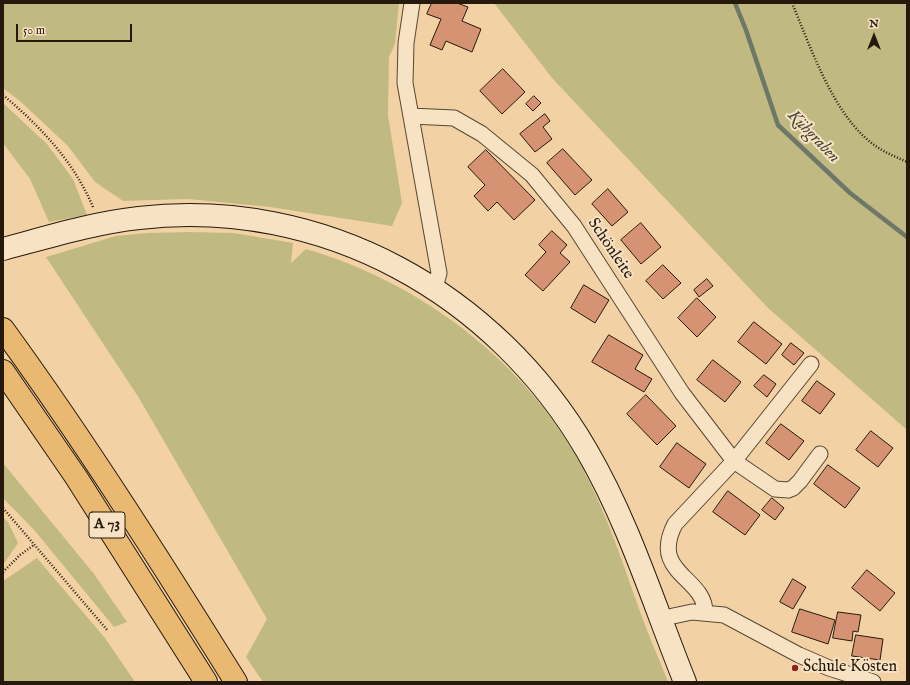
<!DOCTYPE html>
<html>
<head>
<meta charset="utf-8">
<style>
	body { margin:0 }
	#map { position:relative; width:910px; height:685px; overflow:hidden; background:#f2d2a4; font-family:"IM FELL English",serif }
	canvas { display:block }
	.frame { position:absolute; inset:0; border:4px solid #25190c; pointer-events:none }
	.north { position:absolute; left:854px; top:16px; width:40px; height:40px; -webkit-text-stroke:3px #f7e2c4; paint-order:stroke; rotate:0deg; font-size:11px; font-weight:700; line-height:16px; text-align:center; color:#25190c }
	.north::after { content:''; display:block; margin:auto; width:14px; height:18px; background:#25190c; clip-path:polygon(50% 0,100% 100%,50% 72%,0 100%) }
	.scale { position:absolute; left:16px; top:24px; width:116px; height:18px; box-sizing:border-box; border:2px solid #25190c; border-top:0; padding-left:5px; font-size:12px; line-height:14px; white-space:nowrap; color:#25190c; -webkit-text-stroke:3px #f7e2c4; paint-order:stroke }
</style>
</head>
<body>
<div id="map">
<canvas width="910" height="685"></canvas>
<div class="frame"></div>
<div class="north">N</div>
<div class="scale">50 m</div>
</div>
<script>
const context = document.querySelector('canvas').getContext('2d');
context.lineJoin = 'round';
function fillPath(path, color) { context.fillStyle = color; context.fill(path, 'evenodd'); }
function strokePath(path, color, width, dash) { context.strokeStyle = color; context.lineWidth = width; context.lineCap = dash ? 'butt' : 'round'; context.setLineDash(dash || []); context.stroke(path); }
function label(font, color, halo, rows, align = 'center') {
  context.font = font + ' "IM FELL English",serif'; context.lineWidth = 4; context.setLineDash([]); context.textBaseline = 'middle'; context.strokeStyle = halo; context.fillStyle = color; for (const [text, x, y, turn = 0] of rows) {
    context.save(); context.translate(x, y); context.rotate((+turn || 0) * Math.PI / 180); context.textAlign = isNaN(turn) ? turn : align; if (halo) context.strokeText(text, 0, 0); context.fillText(text, 0, 0); context.restore();
  }
}
fillPath(new Path2D(`
	M3 3H399L395 44 389 57 388 115 402 203 392 226 270 207 188 199 123 201 95 182 68 146 21 102 3 88Z
	M494 3H907V430L768 308 552 78Z
	M3 103 47 144 73 179 87 215 49 222 30 179 3 143Z
	M190 232 234 233 293 243 291 263 306 249C420 282 527 362 583 469 608 516 624 567 642 617 650 639 660 661 668 682H263L246 657 267 619 139 398 46 257 116 236 148 233Z
	M3 463 94 574 127 622 114 627 35 531 3 498Z
	M3 517 8 522 18 543 3 565Z
	M37 558 105 638 135 682H3V581Z`), '#c0ba82');
strokePath(new Path2D(`
	M735 3 746 30 778 125 850 193 907 237`), '#6c7868', 4.5);
const building = new Path2D(`
	M432 3H457L468 7 462 21 481 29 472 52 446 41 442 50 430 45 441 19 427 14Z
	M503 69 525 92 502 114 480 91Z
	M534 96 541 103 533 111 526 104Z
	M545 114 550 121 543 127 552 139 535 152 520 134Z
	M563 149 592 180 575 195 547 163Z
	M486 150 535 200 514 220 497 202 488 211 474 196 485 185 468 167Z
	M608 189 628 212 612 226 592 204Z
	M641 223 661 247 641 264 621 240Z
	M552 231 567 245 560 253 570 262 543 291 525 275 546 252 539 245Z
	M663 265 681 283 663 299 646 281Z
	M707 279 713 286 699 297 694 290Z
	M584 285 609 300 595 323 571 308Z
	M697 298 716 317 697 337 678 318Z
	M754 322 782 344 766 364 738 342Z
	M609 335 643 355 635 369 652 379 644 392 592 362Z
	M791 343 804 353 794 365 782 355Z
	M713 360 741 382 725 402 697 380Z
	M764 375 776 384 767 397 754 386Z
	M817 381 835 394 820 414 802 401Z
	M646 395 676 426 657 445 627 414Z
	M781 424 804 441 789 460 766 443Z
	M871 431 893 448 878 467 856 450Z
	M677 443 706 464 689 488 660 467Z
	M828 465 860 488 845 508 814 484Z
	M728 491 760 515 745 535 713 512Z
	M772 498 784 508 775 520 762 510Z
	M867 570 895 593 880 611 852 588Z
	M793 579 806 587 793 609 780 602Z
	M800 609 835 620 828 644 792 632Z
	M838 612 861 615 858 632 853 631 852 641 833 638Z
	M856 635 883 639 880 660 852 656Z`);
fillPath(building, '#d69374');
strokePath(building, '#25190c', 1);
const street = new Path2D(`
	M412 3 406 43 405 83 439 273 435 288
	M411 116 454 118 482 134 532 175 574 226 682 393 734 461 775 489 788 490 793 488 800 481 820 454
	M705 613C706 577 649 574 675 524L734 461 811 364
	M659 619 692 612 724 615 799 655 829 668 873 682`);
const secondary = new Path2D(`
	M3 249C48 237 93 223 139 218 323 197 495 293 587 451 629 523 654 605 685 682`);
const highway = new Path2D(`
	M3 329C86 443 161 562 236 682
	M3 371 76 477 206 682`);
strokePath(street, '#584732', 17);
strokePath(secondary, '#25190c', 24);
strokePath(highway, '#25190c', 24);
strokePath(new Path2D(`
	M792 3C812 50 836 124 882 150 890 155 899 158 907 162
	M3 95C41 127 74 162 93 207
	M3 508 108 631
	M3 572 20 555 34 545`), '#25190c', 2.5, [1, 2]);
strokePath(street, '#f7e2c4', 15);
strokePath(secondary, '#f7e2c4', 22);
strokePath(highway, '#e9b972', 22);
for (const [x, y, r, color] of [
	[795,668,4,"#8f2418"]
]) { const dot = new Path2D(); dot.arc(x, y, r, 0, 2 * Math.PI); context.fillStyle = color; context.fill(dot); strokePath(dot, '#f7e2c4', 1.5); }
for (const [x, y, w] of [
	[107,525,36]
]) { const box = new Path2D(); box.roundRect(x - w / 2, y - 13, w, 26, 3); context.fillStyle = '#f7e2c4'; context.fill(box); strokePath(box, '#25190c', 1); }
label('bold 15px', '#25190c', null, [
	["A 73",107,525]
]);
label('16px', '#25190c', '#f7e2c4', [
	["Schönleite",610,249,56]
]);
label('16px', '#25190c', '#f7e2c4', [
	["Schule Kösten",803,668]
], 'left');
label('italic 17px', '#48493a', '#f7e2c4', [
	["Kühgraben",813,137,46]
]);
</script>
</body>
</html>
